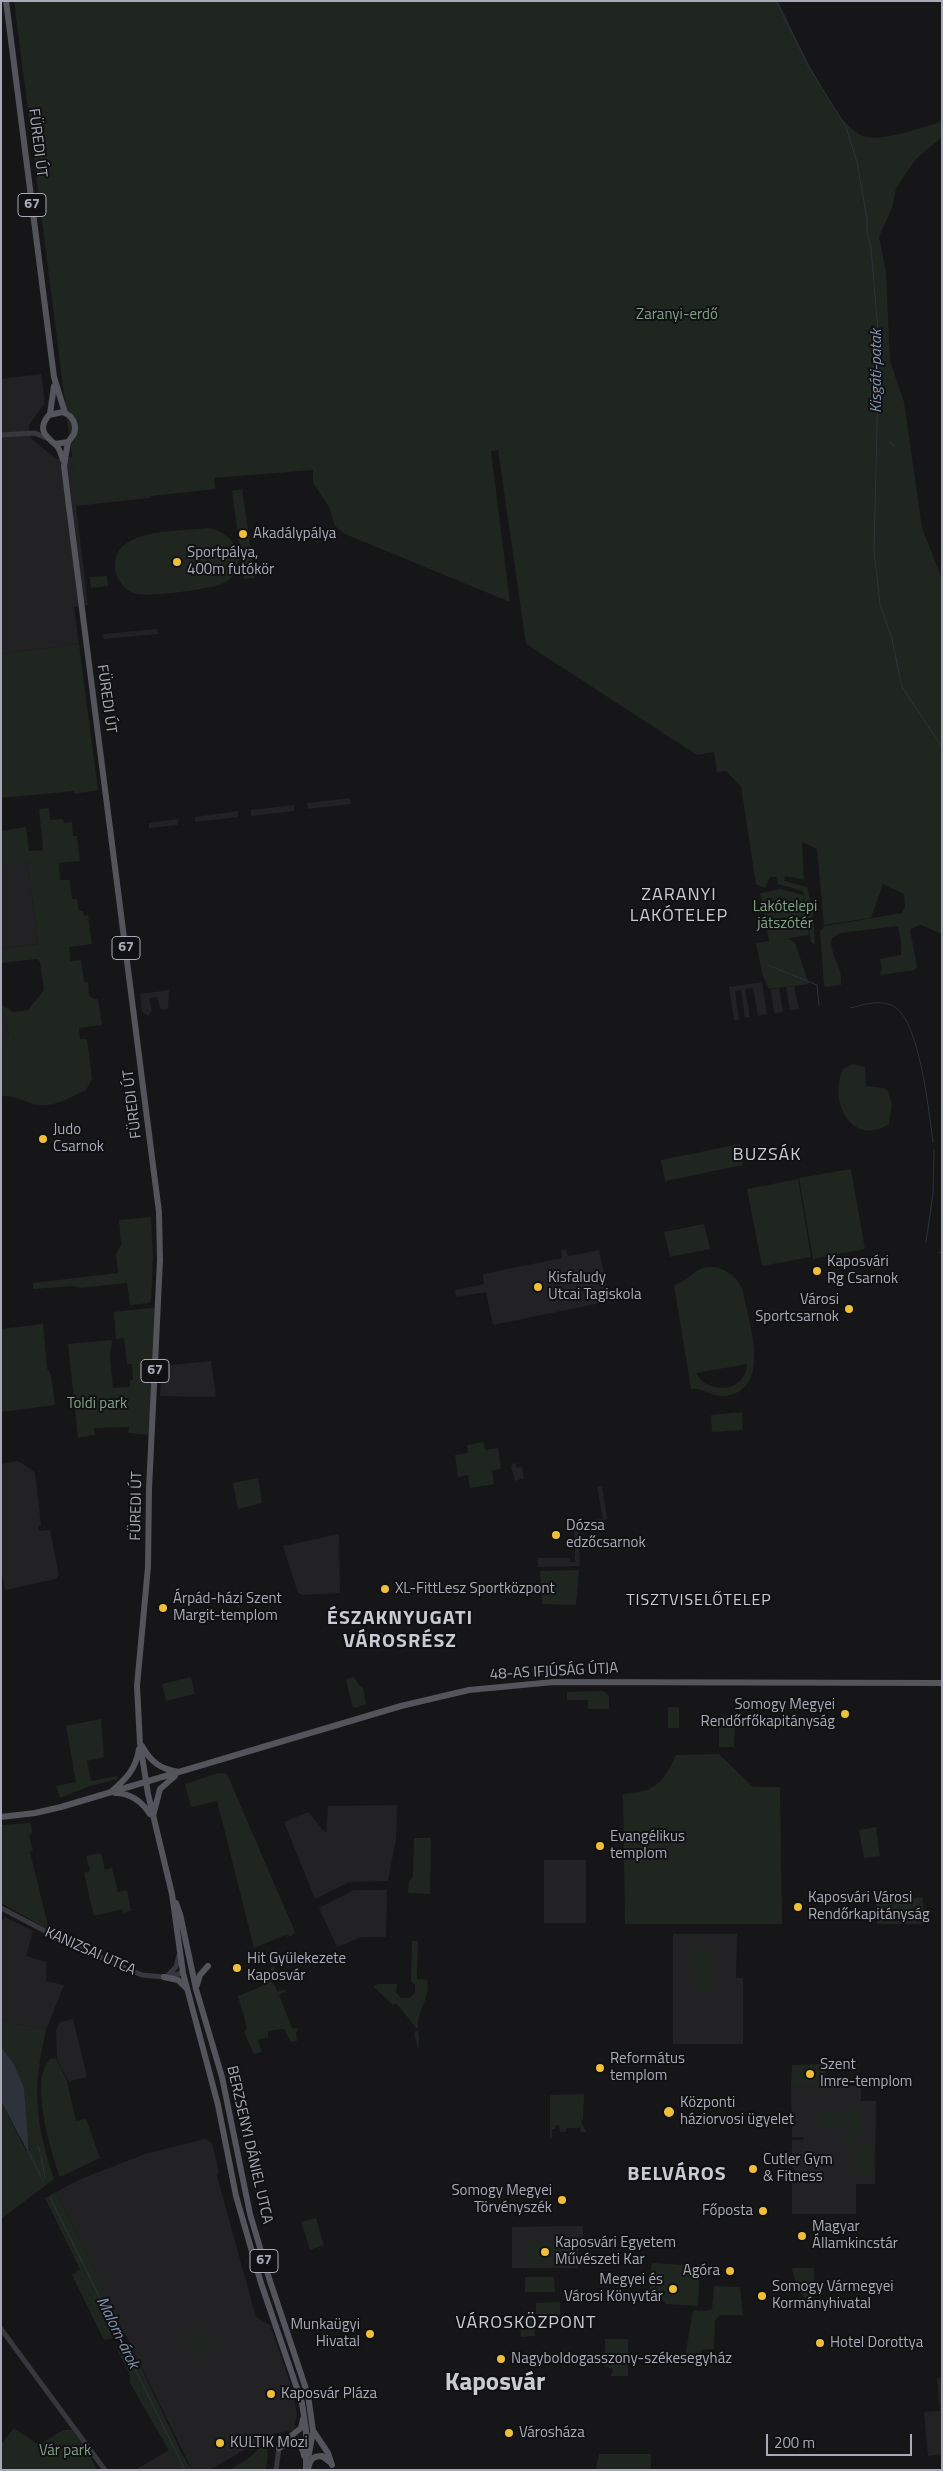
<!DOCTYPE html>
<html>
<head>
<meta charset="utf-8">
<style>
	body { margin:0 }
	#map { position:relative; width:943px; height:2471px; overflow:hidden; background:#161618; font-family:"Titillium Web",sans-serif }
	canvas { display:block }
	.frame { position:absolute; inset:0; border:2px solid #a8abb7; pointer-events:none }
	.scale { position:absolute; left:766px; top:2434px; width:146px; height:22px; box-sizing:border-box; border:2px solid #a8abb7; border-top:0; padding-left:6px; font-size:15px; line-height:18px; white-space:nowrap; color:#a8abb7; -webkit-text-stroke:4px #111113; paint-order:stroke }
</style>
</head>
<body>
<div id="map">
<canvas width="943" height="2471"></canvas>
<div class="frame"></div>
<div class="scale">200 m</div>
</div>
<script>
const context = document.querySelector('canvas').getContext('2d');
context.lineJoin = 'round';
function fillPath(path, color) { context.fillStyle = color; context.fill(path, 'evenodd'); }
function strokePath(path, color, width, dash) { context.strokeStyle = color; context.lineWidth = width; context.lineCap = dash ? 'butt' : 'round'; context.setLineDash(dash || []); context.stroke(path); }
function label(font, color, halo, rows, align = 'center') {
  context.font = font + ' "Titillium Web",sans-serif'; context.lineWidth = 4; context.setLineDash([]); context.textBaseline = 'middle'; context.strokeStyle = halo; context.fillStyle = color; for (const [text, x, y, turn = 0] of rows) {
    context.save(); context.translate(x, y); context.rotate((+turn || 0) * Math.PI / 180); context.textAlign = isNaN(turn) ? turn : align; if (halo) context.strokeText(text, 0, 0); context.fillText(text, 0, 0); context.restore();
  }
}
fillPath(new Path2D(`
	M41 374 45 403 29 425 31 438 56 459 72 457 148 479 150 498 76 506 88 605 74 607 79 644 1 654V379Z
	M157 629 158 634 104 639 103 634Z
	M350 798 351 804 308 809 307 803Z
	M294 805V811L251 816V810Z
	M238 811V817L195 822V817Z
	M178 819V825L149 828V823Z
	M27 859 38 944 1 949V863Z
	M762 982 767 1014 758 1016 753 988 745 989 750 1017 745 1018 741 990 735 991 739 1020H734L729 987Z
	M794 986 799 1009 790 1010 786 987Z
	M779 988 783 1012 774 1013 771 990Z
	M169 990 168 1009 161 1010 157 997 149 998 152 1011 148 1016 142 1012 140 994Z
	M1 1012 6 1016 9 1036 1 1044Z
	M566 1249 568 1256 599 1250 610 1301 493 1325 486 1292 456 1297 455 1290 484 1284 483 1274 562 1258 561 1250Z
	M211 1361 216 1397 160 1396 162 1366Z
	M18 1461 35 1472 41 1525 38 1526 39 1531 50 1530 59 1575 56 1579 5 1590 1 1569V1464Z
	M516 1463 517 1468 522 1467 524 1478 515 1481 511 1467 512 1464Z
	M597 1486H602L607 1519 604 1520V1523L578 1526 580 1566 538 1567V1558H570V1562H575L574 1522 603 1519Z
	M339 1534 340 1593 303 1595 298 1593 283 1546Z
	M397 1805 396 1839 388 1881 349 1882 315 1899 284 1822 308 1812 326 1833 328 1806Z
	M544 1860H586V1923H544Z
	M354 1890H387L386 1937H362L337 1947 319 1908Z
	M5 1917 33 1931 26 1956 46 1962V1981L64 1985 46 2030 1 2020V1922Z
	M673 1934H737L736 1978H743V2044H673Z
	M73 2019 87 2077 69 2081 61 2068 57 2057 56 2030 60 2022Z
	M791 2086H861V2101H876L875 2184H856V2214H792V2175L796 2170 792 2167V2140H803L804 2137H792Z
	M205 2139 212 2143 219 2172 217 2176 256 2317 270 2325 292 2389 297 2414 294 2430 273 2434 209 2470H192L56 2192 81 2179 145 2154Z
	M583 2226V2237L578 2238V2268H512V2227Z
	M937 2378H942V2454L928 2456 924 2412 940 2411Z
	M169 2450 180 2470H135Z`), '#222225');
fillPath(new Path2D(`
	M14 1H778C794 32 832 124 863 136 879 143 925 127 942 121V137L917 158 904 176 896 189 892 208 879 237 886 272 890 361 904 402 922 528 942 579V934L921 925 910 929 917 967 915 970 881 975 880 971 882 970 880 959 901 955V941L898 926 840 933 832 938C828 953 844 968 841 985L826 987 824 985 820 931 825 926 902 913 905 907 904 894 883 884 871 918 824 925 817 849 802 842 804 880 785 876 784 881 807 887 813 911 815 945 811 942 803 891 778 884 776 877H770L765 888 756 884 741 787 726 771 717 772 714 752 697 755 526 644 498 450 491 451 510 602 345 534 335 526 329 507 313 483V470L214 478 215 489 78 504Z
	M242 489 255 578 244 579 232 491Z
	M207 528C234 530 252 564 226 582 216 589 149 597 137 594 129 592 123 587 119 580 115 574 114 566 116 558 123 529 182 531 207 528Z
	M107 576 108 586 91 588 90 577Z
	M79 644 98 790 74 794V791L1 798V654Z
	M49 808 50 820 63 819 64 823 72 822 73 836H77L80 861 59 863 60 880H70L72 899H77L79 911H83L84 916 88 915 92 944 69 947 70 961 81 960 84 982H88L89 995 94 999H98L102 1025 79 1028 80 1039H87L92 1079 86 1090C73 1096 55 1107 40 1105 26 1104 17 1095 1 1096V1044L9 1036 6 1016 1 1012V1004L13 1012 28 1010 44 990 40 962 37 959 1 963V949L38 944 27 860 1 863V831L26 827 29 851 43 850 39 809Z
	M781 889 803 895 809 935 779 940 790 939 795 943 809 984 769 989 763 977 756 943 769 941 760 893Z
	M853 1064 865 1067 866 1086 884 1088 888 1091 892 1105 889 1124C851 1148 828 1100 843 1069Z
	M740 1144 743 1165 665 1181 661 1160Z
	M851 1169 865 1249 813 1259 799 1178Z
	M798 1179 811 1257 762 1266 747 1189Z
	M151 1217 153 1257 151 1301 149 1303 130 1305 127 1283 81 1288 74 1286 33 1289V1283L118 1273 116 1254 121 1245 119 1220Z
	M704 1224 710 1249 670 1257 664 1232Z
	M709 1267C725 1267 735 1275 742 1288 748 1319 774 1390 725 1396 712 1397 703 1387 691 1389L674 1285C687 1283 692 1269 709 1267ZM747 1364C746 1392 709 1396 696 1373Z
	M159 1307 152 1435 128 1433 129 1427 94 1428 95 1435 78 1438 68 1344 112 1340 110 1357 113 1388 130 1387V1380H133L132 1364H127L124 1338 116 1339 114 1312Z
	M43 1324 47 1368 51 1375 55 1405 1 1412V1329Z
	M742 1412 743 1430 712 1432 711 1415Z
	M484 1442 485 1450 498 1448 501 1469 492 1471 494 1484 470 1488 468 1475 458 1477 455 1455 468 1453 467 1445Z
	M258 1478 262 1503 238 1509 233 1483Z
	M579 1570 576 1605 542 1604 540 1571Z
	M365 1633H383V1644H365Z
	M191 1677 195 1694 166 1701 162 1684Z
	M354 1677 359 1685 363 1688 366 1704 355 1708 352 1706 346 1679Z
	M603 1691 609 1696V1709H588V1700H567V1692Z
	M668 1707H679V1728H668Z
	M719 1716H735L734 1747H719Z
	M101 1719 104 1757 87 1761 91 1781 117 1776 118 1779 90 1786 60 1798 56 1786 76 1782 66 1726Z
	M719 1754 753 1787H780L782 1924H625L623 1794C655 1792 663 1783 676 1755Z
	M218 1773 227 1774 295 1932 290 1937 288 1934 254 1948 217 1801 191 1807 185 1784Z
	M31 1823 32 1834 29 1835 33 1851 30 1852 49 1930 1 1903V1825Z
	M876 1827 880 1856 864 1858 859 1830Z
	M414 1838H431L430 1894 408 1893 409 1882 413 1876Z
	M101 1853 105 1870 112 1868 118 1892 127 1890 131 1911 123 1913 122 1909 94 1916 84 1873 90 1871 86 1856Z
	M922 1897 926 1924H877L876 1904Z
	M412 1941H418L417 1979 427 1980C431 1994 420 2008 418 2022 417 2032 421 2040 418 2050L414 2033 418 2030 396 2003 393 2005 374 1987 377 1984H397L396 1992 401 1998H409L415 1993V1985L411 1981Z
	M689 1948H711V1991H694V1959L689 1958Z
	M274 1966 277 1978 272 1981 278 1992 285 1989 286 1991 279 1995 292 2028 298 2029 296 2033 297 2041 291 2042 284 2029 268 2031V2038L260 2039 258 2041 262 2052 254 2054 244 2032 247 2028 238 1996C251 1990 275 1986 271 1967Z
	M1 2020 46 2030C32 2090 35 2121 54 2179L1 2219V2101L26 2151H30L26 2131 24 2088 13 2062 1 2047Z
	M56 2058 67 2081 76 2121 86 2119 100 2158 60 2177C51 2152 29 2080 50 2059Z
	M825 2064V2086H791L792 2065Z
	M584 2094 583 2119 581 2121 586 2132H581L580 2128H567L565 2132H560L559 2125H556L555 2129H552V2138H550V2095Z
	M844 2108H860V2138H844Z
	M817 2111H843V2127H817Z
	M853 2143H872V2176L853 2177Z
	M56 2192 126 2335 104 2340 72 2275 80 2269 45 2198Z
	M316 2218 324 2245 310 2250 301 2222Z
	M527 2239H532V2242L558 2243 561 2266H535L527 2262Z
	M652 2263 700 2266 698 2306 666 2304 664 2301 649 2300Z
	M792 2268H814L813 2290 809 2299H805C799 2290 793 2279 792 2268Z
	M525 2277H554L555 2292H525Z
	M714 2286 740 2287 743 2315H720L715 2320 714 2349 701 2350 700 2358 685 2357 693 2310 706 2311 712 2309Z
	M560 2302V2314H536V2303Z
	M533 2316 535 2336 521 2337 519 2317Z
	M206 2329 215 2352 197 2359 188 2337 177 2341V2335Z
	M605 2339H628V2376H611L613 2369 605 2366Z
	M132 2348 183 2456 192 2470H180L130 2383V2375L118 2351Z
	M14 2428 39 2445 63 2430H72L88 2452 97 2470H1V2444Z
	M264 2444 268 2452 266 2470H229L249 2458Z
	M599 2454H651V2470H599L596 2467Z`), '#1e261f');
fillPath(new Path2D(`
	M1 2047 13 2062 24 2088 29 2154 1 2101Z`), '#2c333b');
strokePath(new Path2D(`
	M776 1 809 67 846 127 857 162 867 219V233L871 248 879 342 874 551 880 604 892 639 902 687 942 747
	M889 441 895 447
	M768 965 817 985 819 1005
	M851 1008C864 1004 883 999 895 1007 920 1023 929 1113 933 1142
	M926 1242 933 1194 934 1150
	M938 1253 942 1252
	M38 2146 40 2152
	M29 2153 43 2181
	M41 2156 45 2177 43 2179
	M50 2197 185 2470`), '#2c333b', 1);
strokePath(new Path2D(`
	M1 435 35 433 46 438
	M1 1908 68 1943 142 1975 164 1977 183 1973
	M168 1975 176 1967 179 1955
	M1 2329 105 2470
	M276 2470 279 2448`), '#37373d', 5);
strokePath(new Path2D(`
	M6 1 54 377 65 413
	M50 414 54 386
	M68 442 64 466 69 507 159 1212 160 1260 149 1489 148 1567 137 1686 140 1743 148 1794 172 1894 183 1973 218 2105 236 2196 261 2283 302 2403 306 2430V2470
	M55 444 68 442 74 434C77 424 73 416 63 412L49 415C37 429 45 436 56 445 60 449 61 454 63 460
	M142 1746C151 1762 160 1769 179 1772
	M112 1791C126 1779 136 1769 139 1749
	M115 1793C131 1793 142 1802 150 1814
	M153 1816 160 1789 175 1776
	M1 1817 35 1813 61 1807 401 1706 469 1690 554 1682 942 1683
	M176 1903 180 1914 196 1989 222 2077 250 2214 269 2278 308 2395 313 2431 309 2454
	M164 1977 178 1980 187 1989
	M197 1985 200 1975 208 1966
	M314 2432 328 2453 332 2465
	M281 2444 301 2428 303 2419
	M279 2448C290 2442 302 2440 304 2456
	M308 2469C310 2460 312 2456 322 2456L330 2462`), '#53545c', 6);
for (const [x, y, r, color] of [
	[243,534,5,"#efc037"],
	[177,562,5,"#efc037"],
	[43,1139,5,"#efc037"],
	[817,1271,5,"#efc037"],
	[538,1287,5,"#efc037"],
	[849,1309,5,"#efc037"],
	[556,1535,5,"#efc037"],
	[385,1589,5,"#efc037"],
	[163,1608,5,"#efc037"],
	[845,1714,5,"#efc037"],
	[600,1846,5,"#efc037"],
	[798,1907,5,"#efc037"],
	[237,1968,5,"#efc037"],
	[600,2068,5,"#efc037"],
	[810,2074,5,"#efc037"],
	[669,2112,6,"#efc037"],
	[753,2169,5,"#efc037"],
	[562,2200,5,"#efc037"],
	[763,2211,5,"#efc037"],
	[802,2236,5,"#efc037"],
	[545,2252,5,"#efc037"],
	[730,2271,5,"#efc037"],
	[673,2289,5,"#efc037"],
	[762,2296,5,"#efc037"],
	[370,2334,5,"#efc037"],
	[820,2343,5,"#efc037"],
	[501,2359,5,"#efc037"],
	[271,2394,5,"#efc037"],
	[509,2433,5,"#efc037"],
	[220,2443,5,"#efc037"]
]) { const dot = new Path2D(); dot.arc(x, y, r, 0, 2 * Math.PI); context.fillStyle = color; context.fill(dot); strokePath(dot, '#111113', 2); }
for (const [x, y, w] of [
	[32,205,28],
	[126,948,28],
	[155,1371,28],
	[264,2261,28]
]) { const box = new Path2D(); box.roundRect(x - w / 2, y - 11.5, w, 23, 4); context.fillStyle = '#111113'; context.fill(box); strokePath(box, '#a8abb7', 1); }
label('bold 14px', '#a8abb7', null, [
	["67",32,205],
	["67",126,948],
	["67",155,1371],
	["67",264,2261]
]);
label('15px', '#a8abb7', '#111113', [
	["FÜREDI ÚT",37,143,83],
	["FÜREDI ÚT",106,699,82],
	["FÜREDI ÚT",133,1104,-97],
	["FÜREDI ÚT",137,1506,-89],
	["48-AS IFJÚSÁG ÚTJA",554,1672,-3],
	["KANIZSAI UTCA",90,1952,24],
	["BERZSENYI DÁNIEL UTCA",249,2145,77]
]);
label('15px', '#7fa284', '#111113', [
	["Zaranyi-erdő",677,315],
	["Lakótelepi",785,907],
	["játszótér",785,924],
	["Toldi park",97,1404],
	["Vár park",65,2451]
]);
label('15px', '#a8abb7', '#111113', [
	["Akadálypálya",253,534],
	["Sportpálya,",187,553],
	["400m futókör",187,570],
	["Judo",53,1130],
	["Csarnok",53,1147],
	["Kaposvári",827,1262],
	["Rg Csarnok",827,1279],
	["Kisfaludy",548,1278],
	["Utcai Tagiskola",548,1295],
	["Városi",839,1300,"right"],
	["Sportcsarnok",839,1317,"right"],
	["Dózsa",566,1526],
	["edzőcsarnok",566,1543],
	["XL-FittLesz Sportközpont",395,1589],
	["Árpád-házi Szent",173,1599],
	["Margit-templom",173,1616],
	["Somogy Megyei",835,1705,"right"],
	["Rendőrfőkapitányság",835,1722,"right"],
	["Evangélikus",610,1837],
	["templom",610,1854],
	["Kaposvári Városi",808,1898],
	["Rendőrkapitányság",808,1915],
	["Hit Gyülekezete",247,1959],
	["Kaposvár",247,1976],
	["Református",610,2059],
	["templom",610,2076],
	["Szent",820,2065],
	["Imre-templom",820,2082],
	["Központi",680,2103],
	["háziorvosi ügyelet",680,2120],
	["Cutler Gym",763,2160],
	["& Fitness",763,2177],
	["Somogy Megyei",552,2191,"right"],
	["Törvényszék",552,2208,"right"],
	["Főposta",753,2211,"right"],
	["Magyar",812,2227],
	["Államkincstár",812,2244],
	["Kaposvári Egyetem",555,2243],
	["Művészeti Kar",555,2260],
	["Agóra",720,2271,"right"],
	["Megyei és",663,2280,"right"],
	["Városi Könyvtár",663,2297,"right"],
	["Somogy Vármegyei",772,2287],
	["Kormányhivatal",772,2304],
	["Munkaügyi",360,2325,"right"],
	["Hivatal",360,2342,"right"],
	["Hotel Dorottya",830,2343],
	["Nagyboldogasszony-székesegyház",511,2359],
	["Kaposvár Pláza",281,2394],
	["Városháza",519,2433],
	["KULTIK Mozi",230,2443]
], 'left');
label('italic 16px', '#8096b2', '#111113', [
	["Kisgáti-patak",877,371,-90],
	["Malom-árok",117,2333,64]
]);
context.letterSpacing = '1px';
label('16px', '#c9cbd4', '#111113', [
	["TISZTVISELŐTELEP",699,1601]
]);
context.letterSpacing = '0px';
context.letterSpacing = '1px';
label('18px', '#c9cbd4', '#111113', [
	["ZARANYI",679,896],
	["LAKÓTELEP",679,917],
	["BUZSÁK",767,1156],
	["VÁROSKÖZPONT",526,2324]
]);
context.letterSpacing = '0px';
context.letterSpacing = '1px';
label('bold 20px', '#c9cbd4', '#111113', [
	["ÉSZAKNYUGATI",400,1619],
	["VÁROSRÉSZ",400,1642],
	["BELVÁROS",677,2175]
]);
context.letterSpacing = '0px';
label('bold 25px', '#c9cbd4', '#111113', [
	["Kaposvár",495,2384]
]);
</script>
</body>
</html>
